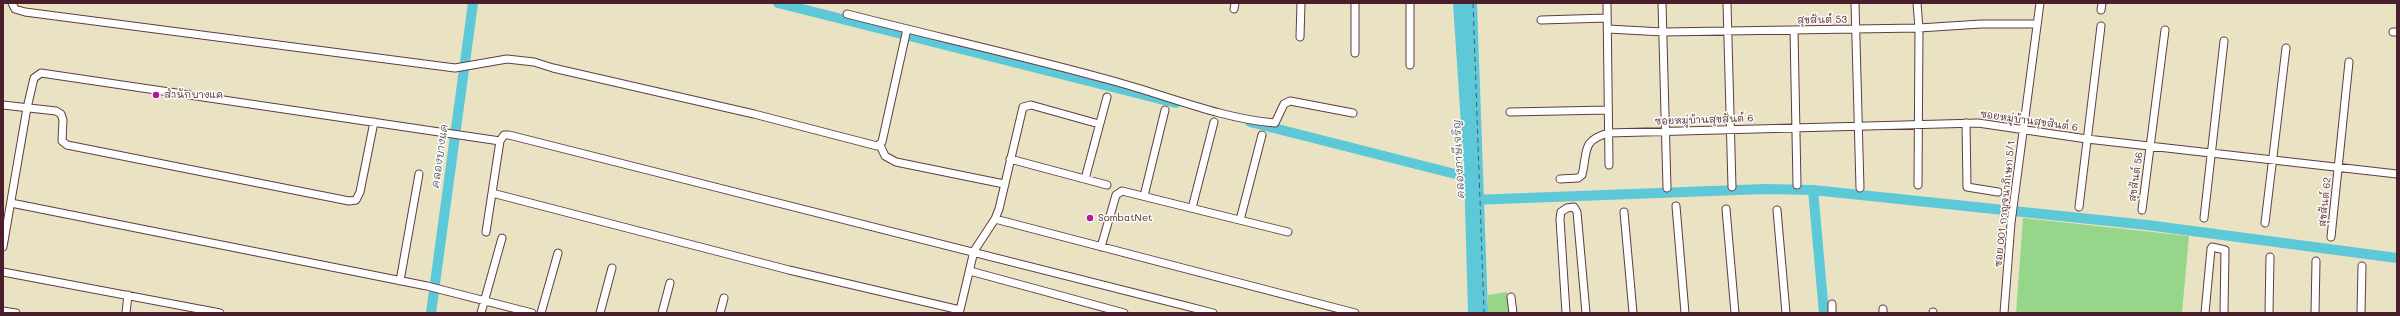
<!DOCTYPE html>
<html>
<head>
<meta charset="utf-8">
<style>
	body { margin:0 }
	#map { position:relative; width:2400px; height:316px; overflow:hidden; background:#e9e3c3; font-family:Mali,sans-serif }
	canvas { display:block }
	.frame { position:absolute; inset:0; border:4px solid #4a1f2b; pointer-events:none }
</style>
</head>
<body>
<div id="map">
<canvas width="2400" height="316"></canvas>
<div class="frame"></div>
</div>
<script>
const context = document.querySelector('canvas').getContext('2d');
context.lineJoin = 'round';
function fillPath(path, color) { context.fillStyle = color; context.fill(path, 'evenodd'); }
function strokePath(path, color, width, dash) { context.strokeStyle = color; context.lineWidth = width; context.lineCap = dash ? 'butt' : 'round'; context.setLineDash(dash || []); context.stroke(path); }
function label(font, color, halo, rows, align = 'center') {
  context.font = font + ' Mali,"Playpen Sans Thai",sans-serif'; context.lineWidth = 3; context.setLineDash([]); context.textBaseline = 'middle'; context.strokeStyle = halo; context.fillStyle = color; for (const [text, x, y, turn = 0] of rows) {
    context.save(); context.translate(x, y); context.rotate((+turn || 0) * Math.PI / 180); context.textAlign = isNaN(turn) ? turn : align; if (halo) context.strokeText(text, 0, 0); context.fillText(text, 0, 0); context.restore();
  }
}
fillPath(new Path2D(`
	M2023 218 2189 236 2182 313H2016Z
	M1507 292 1510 313H1488V295Z`), '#97d58a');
fillPath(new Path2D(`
	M1453 3H1477L1488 313H1468L1464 170Z`), '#5dc8d7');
strokePath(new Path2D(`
	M778 3 1176 103
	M1250 122 1471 178
	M1813 190 1824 313
	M1472 200 1765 189 1813 190 2147 225 2397 258
	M431 313 473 3`), '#5dc8d7', 10);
strokePath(new Path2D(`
	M1473 3 1484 313`), '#515a67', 1, [5, 4]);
const street = new Path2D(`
	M12 3 15 9 25 12 455 68 507 59 534 62 553 68 754 114 877 146 882 142 907 29
	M1355 3V53
	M1410 3V65
	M1607 3 1609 165
	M1662 3 1667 188
	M1727 3 1732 187
	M1855 3 1860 188
	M1917 3 1919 28 1918 185
	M1234 9 1235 3
	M2101 10 2102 3
	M847 14C937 37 1028 57 1117 82 1168 96 1223 119 1275 123L1284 104 1290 101 1353 113
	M1541 20 1607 18
	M1608 29 1663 32 1919 28 1981 24H2037
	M1794 30 1797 185
	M2393 32H2397
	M1300 37 1301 3
	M3 105 56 111 61 114 63 120 62 141 67 145 349 201 356 200 360 192 374 122
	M1510 112 1608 110
	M1966 123 1967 187 1998 192
	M880 145 885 156 896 162 1004 184
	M1010 159 1107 185
	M1085 179 1107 97
	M1560 179 1578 178 1582 175C1588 151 1581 141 1608 133L1978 123 2087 139 2397 174
	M492 193 789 270 960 310 974 251 995 219 999 209 1023 107 1031 105 1099 124
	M1144 196 1165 110
	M11 203 427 286 532 313
	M1676 206 1685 313
	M2079 207 2101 26
	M1192 208 1214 122
	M1726 209 1735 313
	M1777 210 1786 313
	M2142 210 2165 30
	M1624 212 1633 313
	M2204 218 2224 41
	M995 219 1355 313
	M1240 220 1262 135
	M2265 223 2286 48
	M486 232 500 141
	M2331 237 2349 62
	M3 247 27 108 34 78 41 73 500 141 504 135H509C744 195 979 252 1213 313
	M1101 247 1116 195 1122 191 1288 232
	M970 271 1124 313
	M3 272 220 313
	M400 281 419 174
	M1511 297 1513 313
	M1832 304V313
	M1883 309V313
	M3 311 16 313
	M1933 312V313
	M126 313 128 295
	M481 313 502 238
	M541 313 558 253
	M600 313 612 268
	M662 313 670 283
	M720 313 724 298
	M1566 313 1560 219 1561 212 1567 208 1574 207 1577 212 1586 313
	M2004 313 2011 223 2040 3
	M2205 313 2211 249 2212 247 2225 250 2224 313
	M2269 313 2270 257
	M2315 313 2316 261
	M2361 313 2362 266`);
strokePath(street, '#623c42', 9);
strokePath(street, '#fff', 7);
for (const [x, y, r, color] of [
	[156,95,4,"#b5179e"],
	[1090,218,4,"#b5179e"]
]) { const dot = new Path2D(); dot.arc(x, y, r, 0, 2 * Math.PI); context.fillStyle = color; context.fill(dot); strokePath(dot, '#fdfcf7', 1.5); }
label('10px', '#4a1f2b', '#fdfcf7', [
	["สุขสันต์ 53",1822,20,-1],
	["ซอยหมู่บ้านสุขสันต์ 6",1704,120,-2],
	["ซอยหมู่บ้านสุขสันต์ 6",2029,121,8],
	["สุขสันต์ 56",2136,177,-82],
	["สุขสันต์ 62",2325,202,-84],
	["ซอย 001 กาญจนาภิเษก 5/1",2005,204,-84]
]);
label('10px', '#4a1f2b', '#fdfcf7', [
	["สำนักบางแค",164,95],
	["SombatNet",1098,218]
], 'left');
label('italic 11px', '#515a67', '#fdfcf7', [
	["คลองบางแค",440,156,-82],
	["คลองภาษีเจริญ",1459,159,-93]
]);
</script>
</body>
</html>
